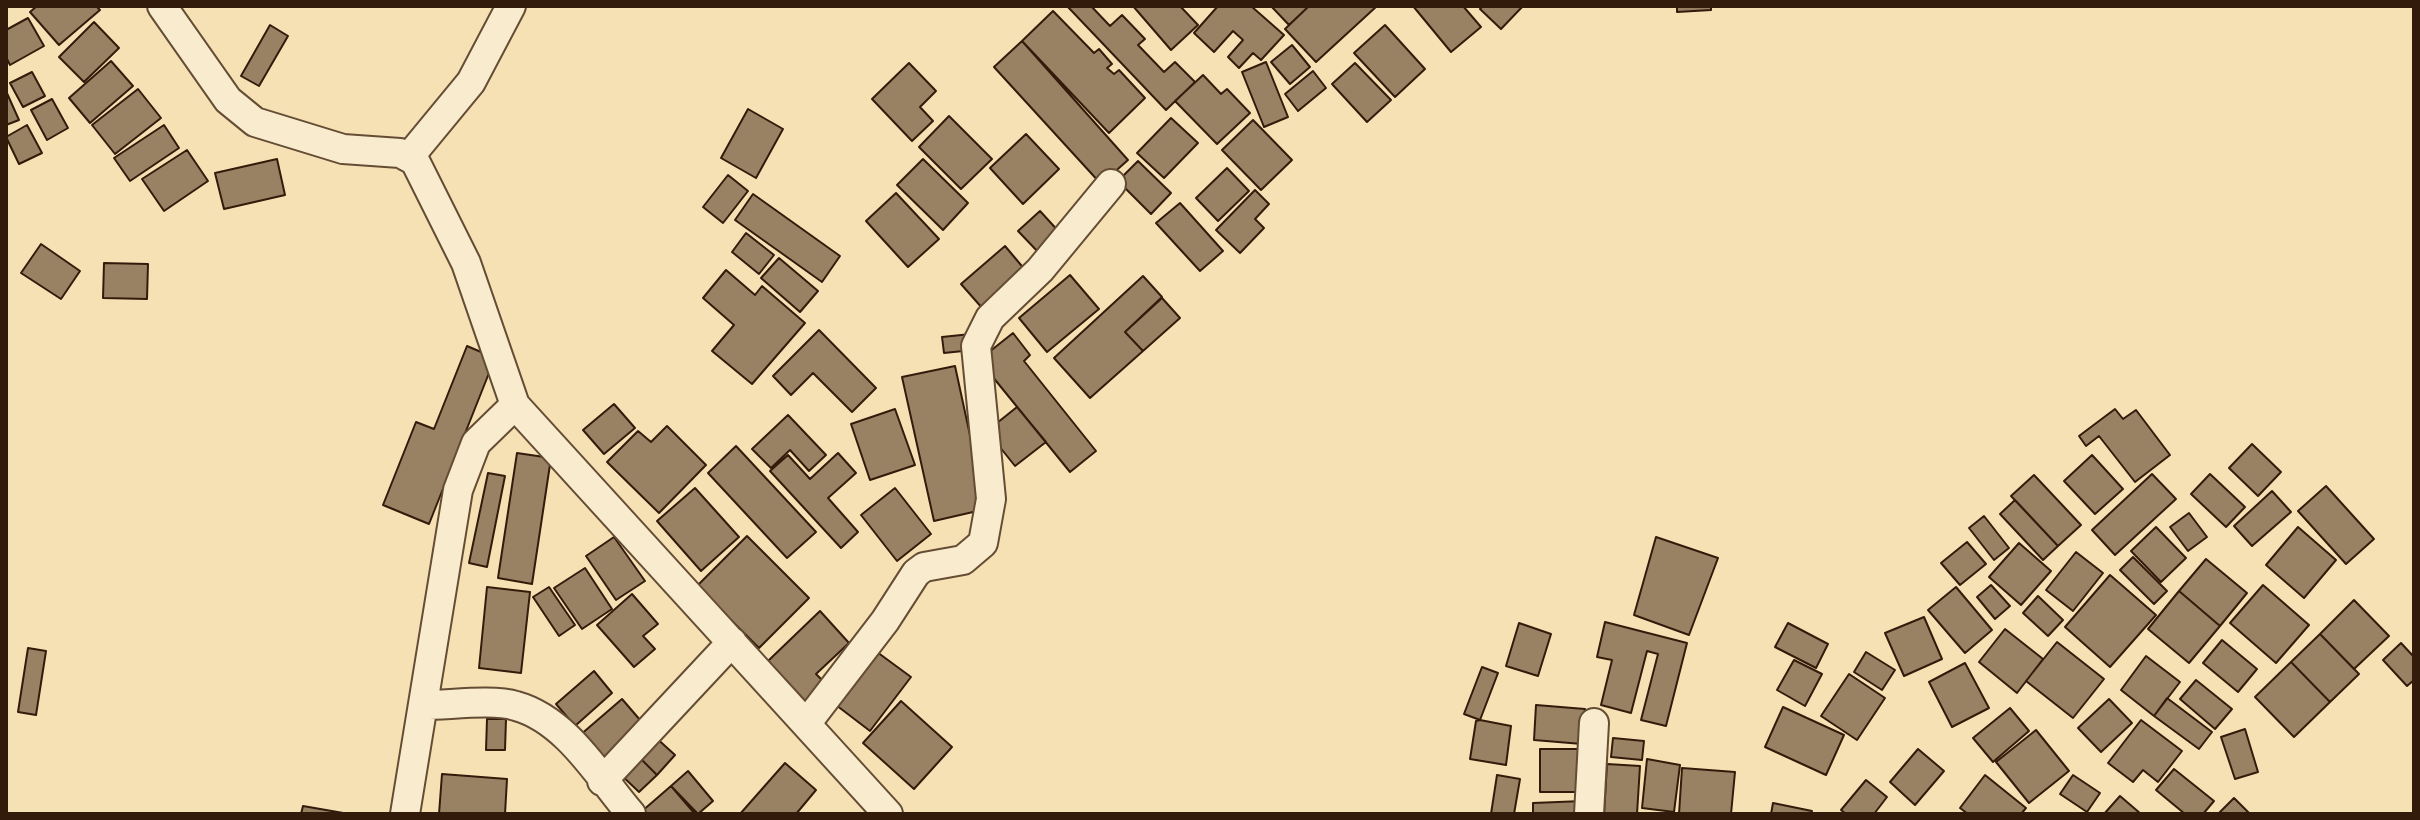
<!DOCTYPE html>
<html>
<head>
<meta charset="utf-8">
<style>
	body { margin:0 }
	#map { position:relative; width:2420px; height:820px; overflow:hidden; background:#f6e1b4; font-family:Vollkorn,serif }
	canvas { display:block }
	.frame { position:absolute; inset:0; border:8px solid #331b0b; pointer-events:none }
</style>
</head>
<body>
<div id="map">
<canvas width="2420" height="820"></canvas>
<div class="frame"></div>
</div>
<script>
const context = document.querySelector('canvas').getContext('2d');
context.lineJoin = 'round';
function fillPath(path, color) { context.fillStyle = color; context.fill(path, 'evenodd'); }
function strokePath(path, color, width, dash) { context.strokeStyle = color; context.lineWidth = width; context.lineCap = dash ? 'butt' : 'round'; context.setLineDash(dash || []); context.stroke(path); }
const building = new Path2D(`
	M37 6H96L100 10 59 45 30 12Z
	M1067 6H1091L1110 26 1122 15 1145 39 1138 45 1164 72 1175 62 1195 82 1166 110Z
	M1133 6H1180L1198 25 1171 50Z
	M1218 6H1251L1284 35 1261 60 1253 53 1239 68 1228 57 1243 40 1233 31 1214 52 1194 33Z
	M1271 6H1309L1289 25Z
	M1309 6H1377L1316 62 1285 29Z
	M1413 6H1463L1481 27 1451 52Z
	M1483 6H1523L1501 29 1480 9Z
	M1677 6H1711V10L1677 12Z
	M1053 11 1094 53 1099 49 1112 64 1107 68 1114 74 1119 70 1145 98 1109 133 1022 41Z
	M28 18 44 46 10 65 6 57V30Z
	M94 22 119 48 84 82 59 57Z
	M270 25 288 36 259 86 241 76Z
	M1385 25 1425 69 1395 97 1354 53Z
	M1022 41 1128 160 1101 184 994 67Z
	M1292 45 1310 67 1290 84 1271 62Z
	M111 61 133 86 90 123 69 98Z
	M1266 62 1288 117 1264 127 1242 72Z
	M909 63 936 91 920 107 933 121 912 141 872 99Z
	M1355 63 1391 100 1367 122 1332 84Z
	M1313 71 1326 88 1298 111 1285 94Z
	M32 72 45 96 23 107 10 83Z
	M1203 75 1221 94 1227 89 1250 113 1217 144 1175 101Z
	M138 89 161 118 115 154 92 125Z
	M6 91 19 120 6 125Z
	M52 99 68 128 47 140 31 110Z
	M748 109 783 129 756 178 721 158Z
	M949 116 992 159 961 189 919 147Z
	M1171 118 1198 143 1164 178 1137 153Z
	M1253 120 1292 160 1261 190 1222 150Z
	M27 125 42 153 19 164 6 137Z
	M164 125 179 148 130 181 114 158Z
	M1026 134 1059 169 1023 204 990 168Z
	M187 150 208 181 164 211 142 179Z
	M277 159 285 195 224 209 215 173Z
	M923 159 968 203 943 230 897 185Z
	M1138 161 1171 193 1151 214 1118 181Z
	M1227 168 1249 191 1218 221 1196 198Z
	M728 175 748 191 723 223 703 207Z
	M1255 190 1269 204 1255 219 1264 228 1240 253 1216 230Z
	M896 193 939 239 908 267 866 221Z
	M753 194 840 256 822 282 735 220Z
	M1180 203 1223 251 1200 271 1156 223Z
	M1040 211 1061 234 1040 254 1018 231Z
	M746 233 774 255 759 274 732 252Z
	M41 244 80 271 61 299 21 273Z
	M1005 246 1026 271 983 309 961 284Z
	M779 258 818 291 800 312 761 278Z
	M104 263 148 264 147 299 103 298Z
	M726 270 755 295 762 286 805 323 752 384 712 351 734 325 703 298Z
	M1070 275 1099 309 1047 352 1019 318Z
	M1143 276 1162 297 1125 332 1143 351 1090 398 1054 358Z
	M1162 298 1180 318 1143 351 1125 332Z
	M819 330 876 388 852 412 813 373 791 395 773 376Z
	M1013 333 1030 355 1024 361 1096 451 1070 472 979 360Z
	M971 334 973 350 944 353 942 337Z
	M467 346 495 358 429 524 383 505 416 422 434 429Z
	M955 366 986 509 934 521 902 377Z
	M614 404 635 428 604 454 583 430Z
	M1017 407 1046 442 1015 466 987 431Z
	M895 409 915 465 870 480 851 424Z
	M2115 409 2123 419 2136 410 2170 455 2135 482 2099 436 2086 446 2079 436Z
	M788 415 826 455 809 471 790 450 771 468 752 449Z
	M667 426 706 465 659 513 607 462 638 431 651 442Z
	M2252 444 2281 472 2258 496 2229 468Z
	M736 446 816 532 787 558 708 473Z
	M517 453 551 458 532 584 498 578Z
	M838 453 856 473 828 498 858 532 841 548 770 471 788 455 810 479Z
	M2092 455 2123 489 2095 514 2064 481Z
	M488 473 505 476 487 567 469 563Z
	M2152 474 2176 499 2115 555 2092 530Z
	M2210 474 2245 507 2226 527 2191 494Z
	M2034 475 2081 525 2058 546 2011 496Z
	M2326 486 2374 539 2346 564 2298 511Z
	M695 488 739 537 701 571 657 521Z
	M895 488 931 534 897 561 861 515Z
	M2272 491 2291 512 2252 546 2234 526Z
	M2015 500 2058 546 2043 560 2000 514Z
	M2189 513 2207 537 2188 551 2170 527Z
	M1984 516 2009 548 1994 560 1969 528Z
	M2156 527 2186 558 2161 582 2131 551Z
	M2298 527 2336 560 2304 598 2266 565Z
	M747 536 809 598 759 648 697 586Z
	M614 537 645 581 616 600 586 556Z
	M1656 537 1718 558 1689 635 1634 615Z
	M1967 542 1986 564 1960 585 1941 563Z
	M2019 543 2051 571 2021 605 1989 577Z
	M2076 552 2103 573 2073 611 2046 590Z
	M2133 557 2167 591 2154 604 2120 570Z
	M2206 559 2247 593 2220 626 2179 591Z
	M585 568 612 609 582 629 554 588Z
	M2110 575 2156 615 2110 667 2065 627Z
	M1991 585 2010 606 1995 619 1977 597Z
	M2263 585 2309 625 2276 663 2230 623Z
	M487 587 530 592 521 673 479 668Z
	M549 587 575 625 559 636 533 597Z
	M1956 587 1992 630 1965 653 1928 610Z
	M2179 591 2220 626 2189 663 2148 629Z
	M632 594 658 624 643 636 655 649 634 667 597 625Z
	M2038 596 2063 620 2048 636 2023 613Z
	M2354 600 2389 636 2354 669 2320 634Z
	M820 611 849 643 816 674 825 683 805 701 768 661Z
	M1924 617 1942 659 1904 676 1885 633Z
	M1605 622 1687 643 1666 726 1641 720 1658 654 1647 651 1631 713 1601 705 1612 660 1597 657Z
	M1519 623 1551 634 1538 676 1506 666Z
	M1788 623 1828 644 1816 668 1775 647Z
	M2005 629 2043 659 2017 693 1979 662Z
	M2320 634 2359 674 2330 702 2291 662Z
	M2222 640 2257 669 2238 692 2203 663Z
	M2057 642 2104 679 2073 718 2026 681Z
	M2401 643 2414 657V680L2407 686 2383 660Z
	M28 648 46 651 36 715 18 712Z
	M877 652 911 677 870 731 836 705Z
	M1866 652 1895 670 1882 690 1854 672Z
	M2146 656 2180 682 2154 716 2121 690Z
	M1794 660 1822 674 1805 706 1777 690Z
	M2291 662 2330 702 2294 737 2255 697Z
	M1965 663 1989 708 1952 727 1929 682Z
	M1482 667 1498 673 1480 720 1464 714Z
	M594 671 612 693 575 726 556 704Z
	M1849 674 1885 698 1857 740 1821 716Z
	M2196 680 2232 709 2215 729 2180 699Z
	M2167 698 2212 732 2199 749 2154 716Z
	M622 699 647 728 604 765 579 736Z
	M2109 699 2132 723 2101 752 2078 728Z
	M901 701 952 747 914 789 863 743Z
	M1536 705 1585 709 1582 744 1534 740Z
	M1783 707 1844 735 1826 775 1765 747Z
	M2010 708 2029 731 1993 762 1973 738Z
	M487 719H506L505 750H486Z
	M1480 720 1511 726 1506 765 1470 759 1476 721Z
	M2141 720 2182 751 2158 782 2143 770 2133 782 2108 763Z
	M2245 729 2258 772 2235 779 2221 737Z
	M2036 730 2069 771 2029 803 1996 762Z
	M653 735 675 755 657 775 636 754Z
	M1613 738 1644 741 1642 760 1611 757Z
	M1540 749H1582L1583 792H1540Z
	M1918 749 1944 771 1915 805 1890 782Z
	M636 754 657 775 639 792 618 772Z
	M1647 759 1680 765 1674 812 1642 808Z
	M785 763 816 790 796 814H740Z
	M1607 764 1640 766 1637 814H1604Z
	M1682 768 1735 772 1731 814H1679Z
	M2174 769 2214 801 2203 814H2185L2156 790Z
	M688 771 713 801 698 814 671 786Z
	M442 774 507 779 505 814H439Z
	M1497 775 1520 779 1514 814H1491Z
	M1985 775 2026 808 2021 814H1968L1960 808Z
	M2073 775 2100 793 2087 812 2060 794Z
	M1866 780 1887 797 1874 814H1846L1841 810Z
	M671 786 695 814H642L641 812Z
	M2120 796 2141 814H2104Z
	M2234 798 2250 814H2218Z
	M1583 801 1582 814H1533V803Z
	M1773 803 1812 811 1811 814H1771Z
	M303 806 349 814H301Z`);
fillPath(building, '#988263');
strokePath(building, '#331b0b', 2);
const minor = new Path2D(`
	M162 6 228 100 255 122 343 149 400 153 415 161 466 263 515 405 476 443 458 490 405 814
	M410 156 471 82 511 6
	M515 405 888 814
	M424 705C450 705 493 699 516 706 567 720 599 777 631 814
	M806 724 885 621 916 573 924 567 963 560 983 543 991 499 976 346 990 318 1040 270 1111 184
	M602 781 732 642
	M1589 814 1594 723`);
strokePath(minor, '#644c35', 32);
strokePath(minor, '#f9ecce', 28);
</script>
</body>
</html>
